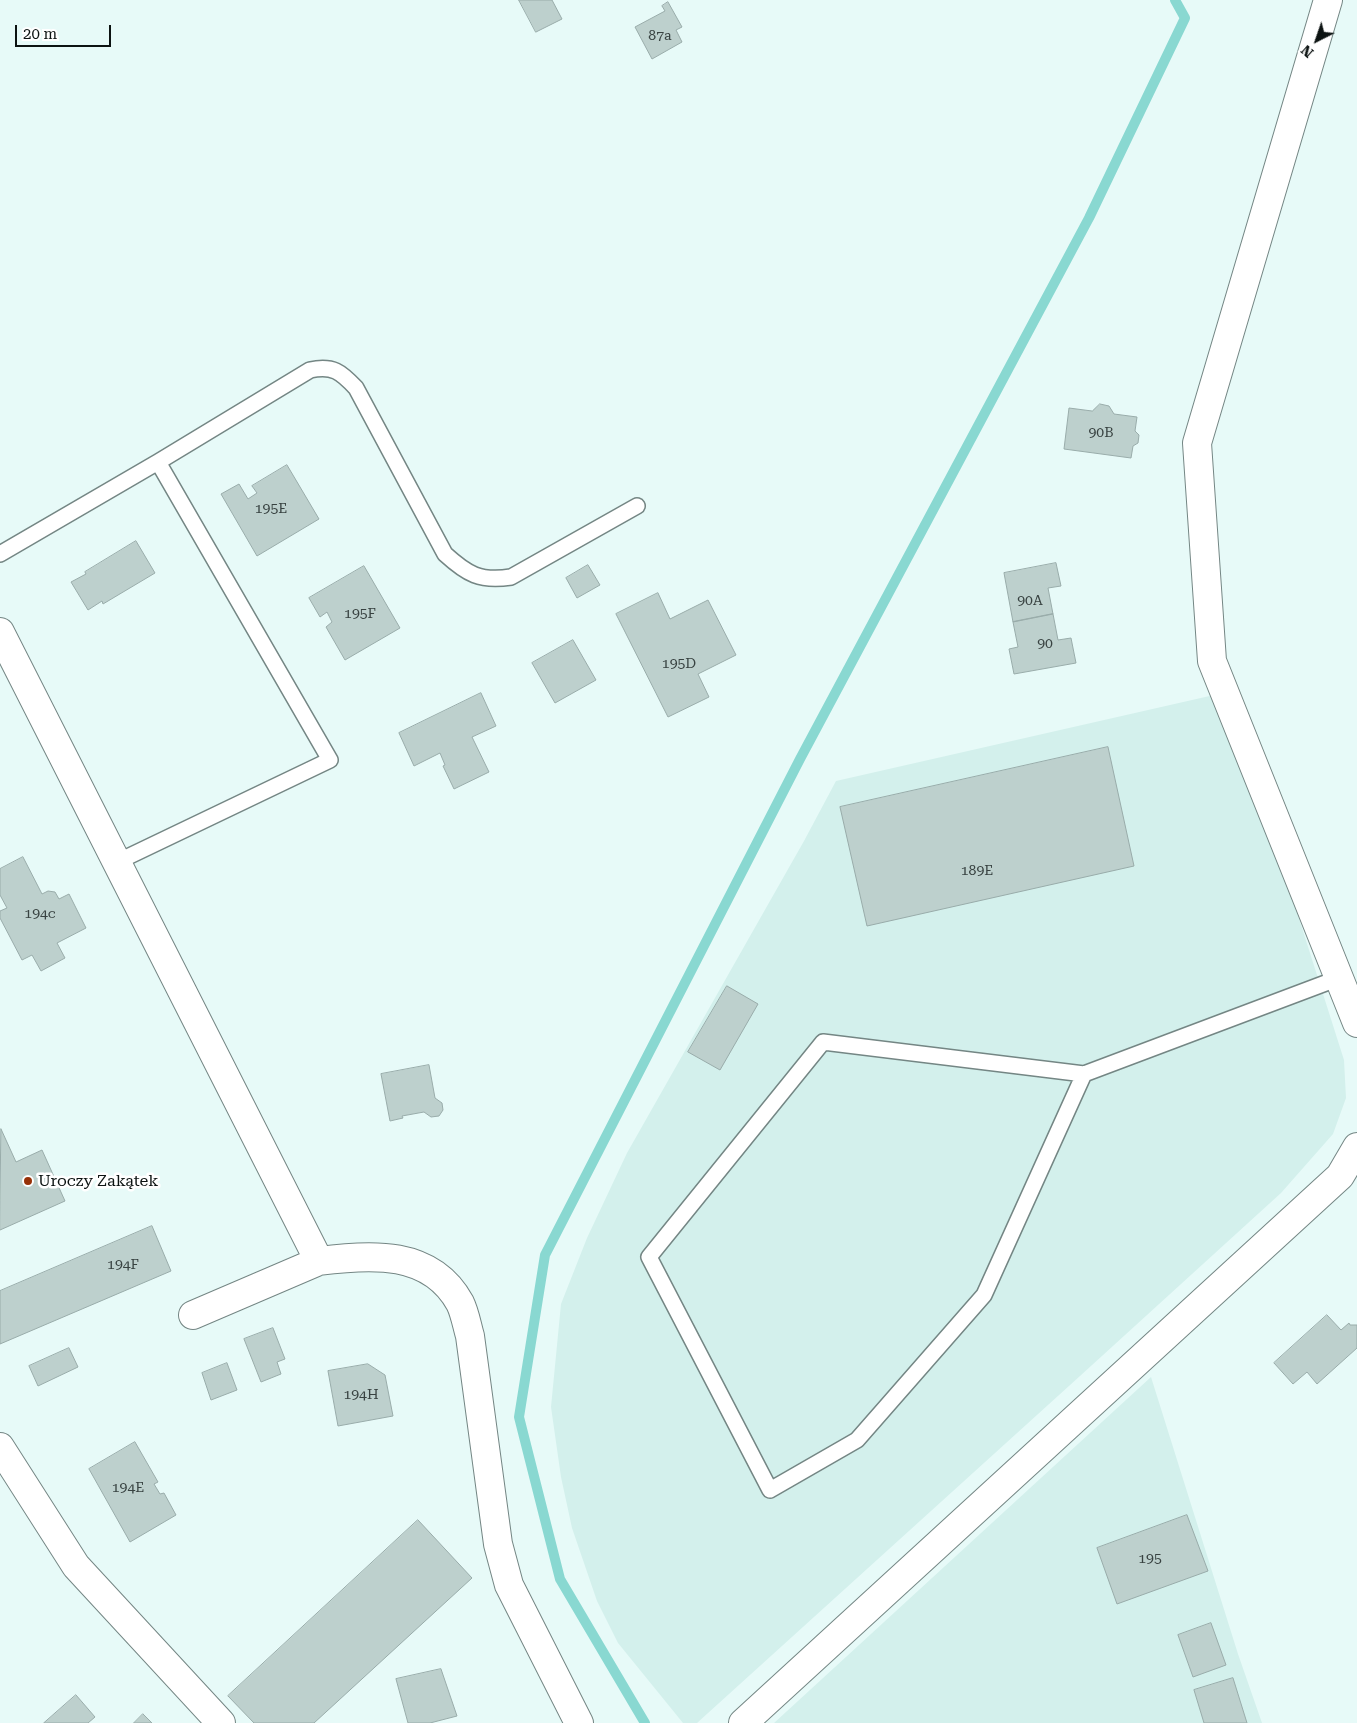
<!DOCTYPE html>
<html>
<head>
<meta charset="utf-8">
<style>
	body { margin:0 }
	#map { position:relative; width:1357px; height:1723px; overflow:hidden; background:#e7faf8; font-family:"Roboto Serif",serif }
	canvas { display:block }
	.north { position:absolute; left:1292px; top:15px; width:50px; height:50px; -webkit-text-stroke:4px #fff; paint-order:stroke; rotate:221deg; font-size:14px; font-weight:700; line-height:20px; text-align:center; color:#0c1312 }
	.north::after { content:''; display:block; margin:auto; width:18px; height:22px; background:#0c1312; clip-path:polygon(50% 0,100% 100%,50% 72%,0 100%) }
	.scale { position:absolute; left:15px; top:25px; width:96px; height:22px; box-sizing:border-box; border:2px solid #0c1312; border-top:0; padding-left:6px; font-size:15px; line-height:18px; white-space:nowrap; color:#0c1312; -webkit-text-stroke:4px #fff; paint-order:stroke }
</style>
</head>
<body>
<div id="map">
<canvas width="1357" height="1723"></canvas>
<div class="north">N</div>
<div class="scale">20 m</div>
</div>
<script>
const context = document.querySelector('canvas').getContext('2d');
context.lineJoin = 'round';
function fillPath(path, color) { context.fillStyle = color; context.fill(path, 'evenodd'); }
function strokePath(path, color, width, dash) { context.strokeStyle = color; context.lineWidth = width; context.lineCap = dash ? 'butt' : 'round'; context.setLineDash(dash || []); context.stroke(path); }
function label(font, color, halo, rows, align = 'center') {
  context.font = font + ' "Roboto Serif",serif'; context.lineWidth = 5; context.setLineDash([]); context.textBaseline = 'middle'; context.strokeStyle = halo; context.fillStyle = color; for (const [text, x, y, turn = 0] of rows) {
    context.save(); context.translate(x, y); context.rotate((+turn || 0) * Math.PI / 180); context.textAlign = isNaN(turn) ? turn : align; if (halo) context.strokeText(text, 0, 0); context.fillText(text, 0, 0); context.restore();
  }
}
fillPath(new Path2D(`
	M1214 695 1296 909 1344 1060 1346 1098 1333 1134 1281 1193 1080 1376 697 1723H683L618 1643 597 1601 572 1528 561 1477 551 1407 561 1304 587 1238 627 1153 804 841 836 781Z
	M1151 1377 1238 1654 1262 1723H774Z`), '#d3f0ec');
strokePath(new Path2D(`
	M645 1723 560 1579 519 1417 545 1255 800 759 1089 218 1185 18 1175 0`), '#89d8d1', 10);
const building = new Path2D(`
	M519 0H552L562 19 536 32Z
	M668 2 682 27 676 30 682 42 652 59 635 27 665 11 662 6Z
	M1100 404 1109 406 1114 414 1137 417 1135 431 1139 435 1138 443 1133 446 1131 458 1064 449 1069 408 1092 411Z
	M287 465 319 519 257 556 221 494 239 484 248 499 257 493 252 486Z
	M136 541 155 573 103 604 102 601 88 610 71 582 86 574 85 572Z
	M1056 563 1061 586 1048 588 1053 614 1013 622 1004 573Z
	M588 565 600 585 577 598 566 578Z
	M364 566 400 628 345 660 326 627 332 622 327 612 320 617 309 598Z
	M658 593 670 619 708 600 736 655 698 674 709 697 668 717 616 614Z
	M1053 614 1058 640 1071 638 1076 663 1014 674 1009 649 1018 647 1013 622Z
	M573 640 596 680 555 703 532 663Z
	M481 693 496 726 472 737 489 772 454 789 443 766 445 765 440 753 414 766 399 733Z
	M1108 747 1134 866 867 926 840 807Z
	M23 857 42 894 48 891 55 892 59 899 69 894 86 928 57 943 65 958 41 971 32 955 22 960 0 918V911L7 908 0 895V869Z
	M727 986 758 1004 720 1070 688 1052Z
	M429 1065 435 1098 442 1103 443 1110 439 1116 431 1117 424 1112 402 1116 403 1118 390 1121 381 1074Z
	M1 1129 16 1162 42 1150 65 1201 0 1230Z
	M152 1226 171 1271 0 1344V1291Z
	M1327 1315 1341 1330 1349 1323 1350 1325H1357V1348L1317 1384 1307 1372 1293 1384 1274 1363Z
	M273 1328 285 1359 277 1362 281 1374 261 1382 244 1339Z
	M69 1348 78 1367 38 1386 29 1366Z
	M227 1363 237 1390 211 1400 202 1373Z
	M368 1364 385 1375 393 1416 338 1426 328 1371Z
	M135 1442 158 1482 154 1484 160 1494 164 1493 176 1515 130 1542 89 1469Z
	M1187 1515 1208 1571 1117 1604 1097 1548Z
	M418 1520 472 1578 314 1723H254L228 1696Z
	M1211 1623 1226 1665 1193 1677 1178 1635Z
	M441 1669 457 1716 430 1723H408L396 1679Z
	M1233 1678 1247 1723H1204L1194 1690Z
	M76 1695 95 1717 88 1723H44Z
	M143 1714 152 1723H134Z`);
fillPath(building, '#bdd0cd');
strokePath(building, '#99acaa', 1);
const lane = new Path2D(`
	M0 554 158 462 310 370C333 365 341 372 356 388L445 554C467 574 480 582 511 577L637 506
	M117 862 330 760 158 462
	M1084 1074 823 1042 649 1257 770 1490 857 1440 984 1295 1084 1074 1339 978`);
const street = new Path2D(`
	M1328 0 1197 443 1212 661 1357 1023
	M0 632 319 1261C371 1254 431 1250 460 1303 465 1313 467 1326 470 1336L498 1544 509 1585 579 1723
	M193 1315 319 1261
	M0 1447 76 1566 221 1723
	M743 1723 1340 1176 1357 1147`);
strokePath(lane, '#748684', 18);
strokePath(street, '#748684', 30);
strokePath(lane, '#fff', 15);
strokePath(street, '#fff', 28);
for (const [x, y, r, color] of [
	[28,1181,5,"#973108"]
]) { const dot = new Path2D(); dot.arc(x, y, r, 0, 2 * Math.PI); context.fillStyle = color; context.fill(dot); strokePath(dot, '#fff', 2); }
label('14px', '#384241', null, [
	["87a",660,36],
	["90B",1101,433],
	["195E",271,509],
	["90A",1030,601],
	["195F",360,614],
	["90",1045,644],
	["195D",679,664],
	["189E",977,871],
	["194c",40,914],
	["194F",123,1265],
	["194H",361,1395],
	["194E",128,1488],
	["195",1150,1559]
]);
label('16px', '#0c1312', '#fff', [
	["Uroczy Zakątek",38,1181]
], 'left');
</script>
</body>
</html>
